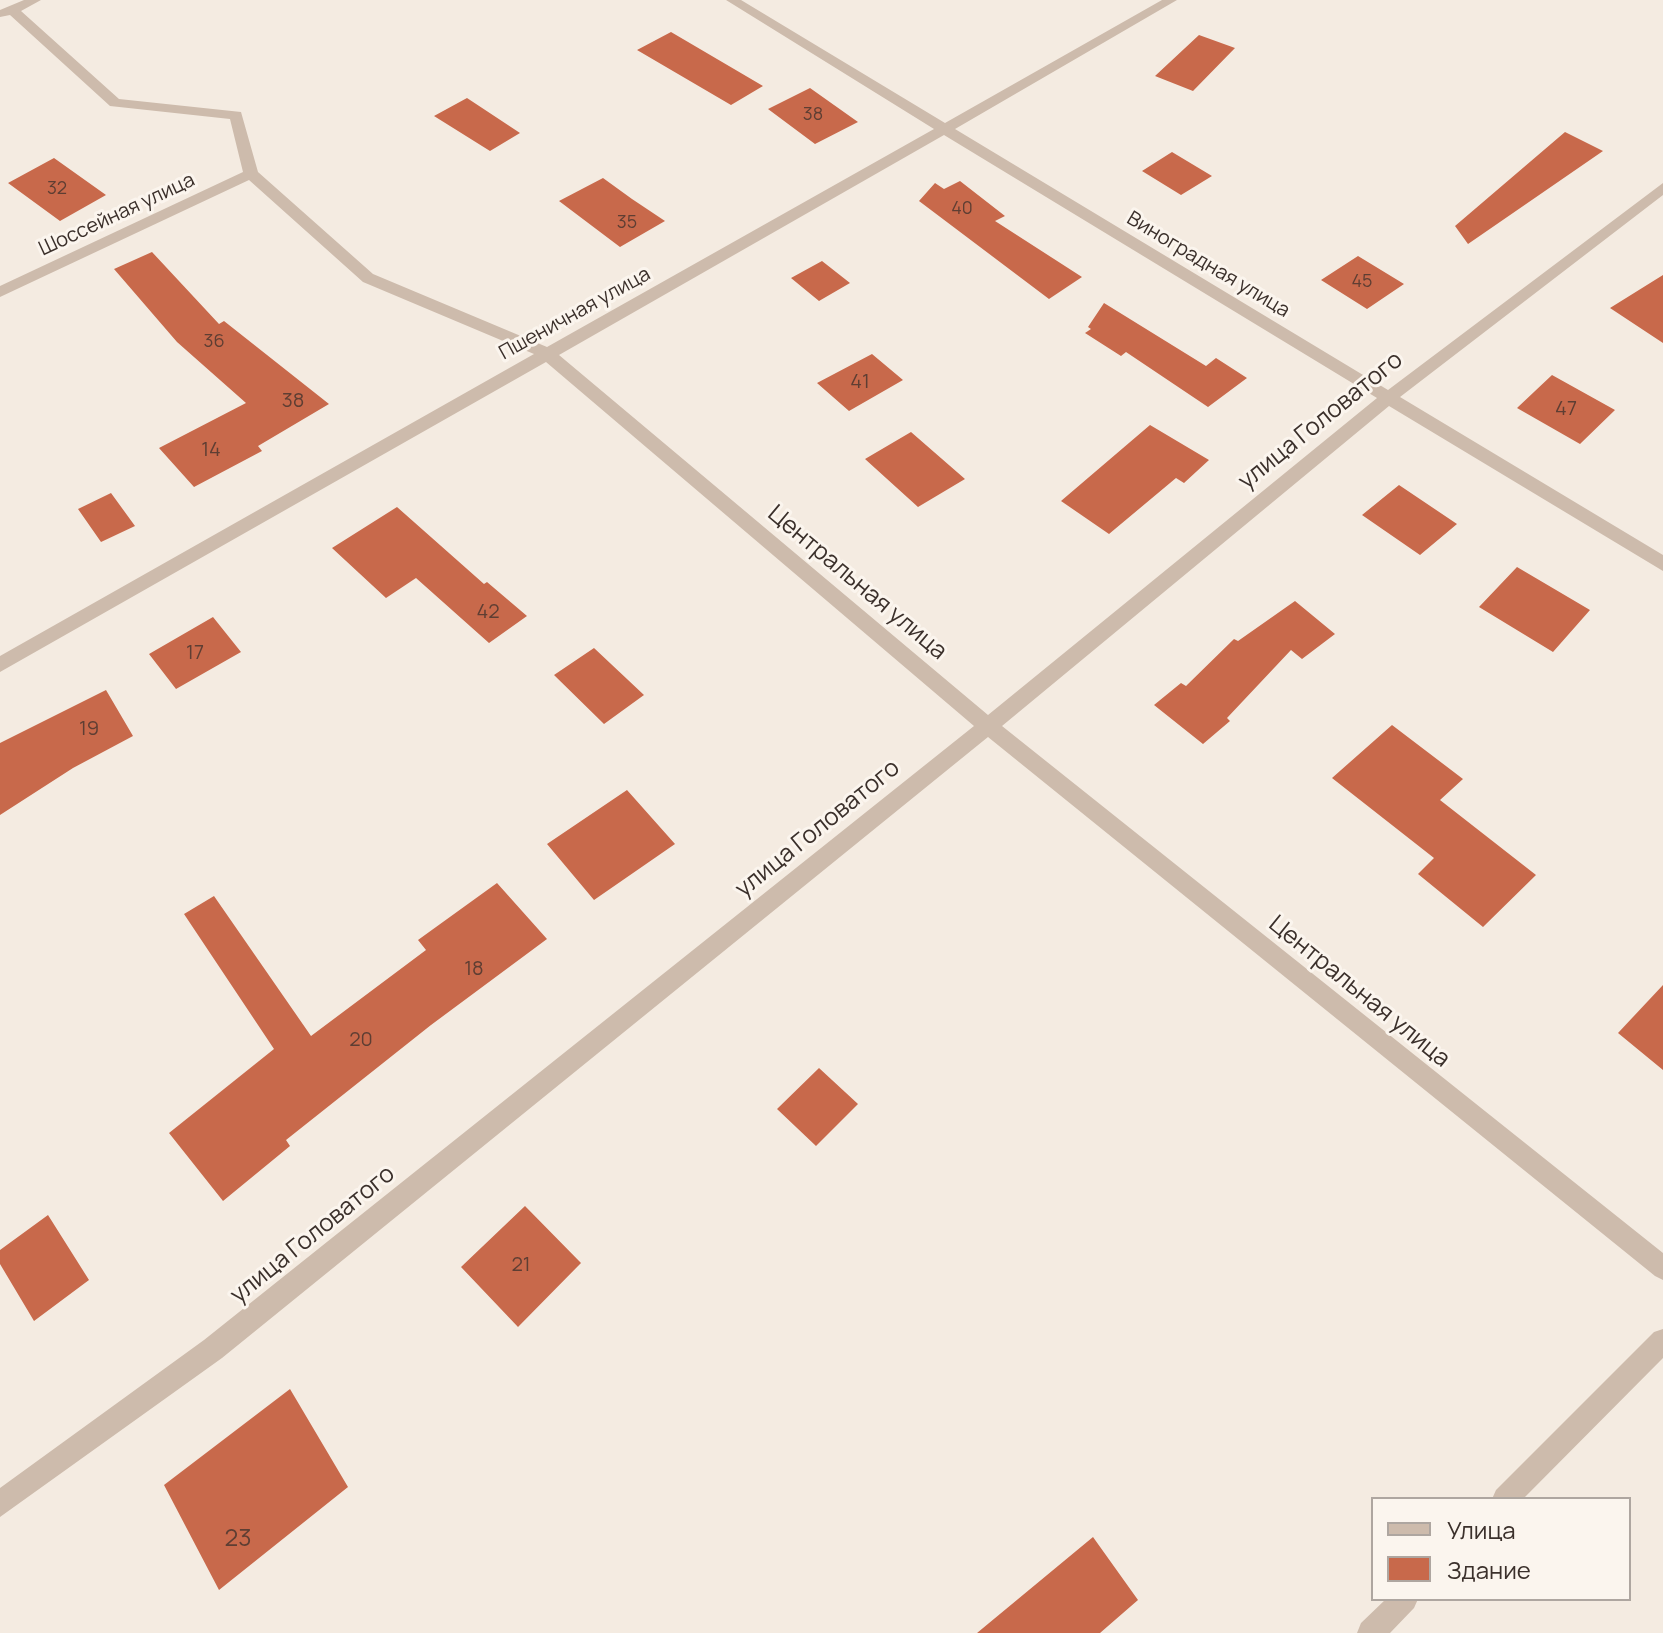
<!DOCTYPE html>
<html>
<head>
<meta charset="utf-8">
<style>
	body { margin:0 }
	#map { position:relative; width:1663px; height:1633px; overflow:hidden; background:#f4ebe1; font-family:Manrope,sans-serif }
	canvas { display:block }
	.legend { position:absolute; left:1371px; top:1497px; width:260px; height:104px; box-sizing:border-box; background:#fbf5ee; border:2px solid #aea6a0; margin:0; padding:10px 14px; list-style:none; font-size:24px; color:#3b302b }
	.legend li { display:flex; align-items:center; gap:16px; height:40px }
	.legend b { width:40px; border:2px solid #aea6a0 }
</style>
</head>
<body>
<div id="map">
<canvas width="1663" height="1633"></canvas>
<ul class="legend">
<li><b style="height:10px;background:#cdbbac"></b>Улица</li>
<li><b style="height:22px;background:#c8694b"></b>Здание</li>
</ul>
</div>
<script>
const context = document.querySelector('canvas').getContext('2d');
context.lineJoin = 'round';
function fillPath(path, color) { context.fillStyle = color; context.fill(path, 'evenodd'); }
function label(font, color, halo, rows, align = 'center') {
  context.font = font + ' Manrope,sans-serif'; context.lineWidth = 6; context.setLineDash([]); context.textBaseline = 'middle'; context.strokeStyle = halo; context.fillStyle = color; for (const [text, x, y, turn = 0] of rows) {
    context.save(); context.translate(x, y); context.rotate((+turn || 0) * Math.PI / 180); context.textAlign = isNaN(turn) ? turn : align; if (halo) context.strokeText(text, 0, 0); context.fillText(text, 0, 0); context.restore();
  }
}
fillPath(new Path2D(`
	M671 32 763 86 731 105 637 50Z
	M1199 35 1235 48 1193 91 1155 76Z
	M810 88 858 122 815 144 768 109Z
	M467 98 520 133 490 151 434 116Z
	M1565 132 1603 151 1468 244 1455 226Z
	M1172 152 1212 176 1181 195 1142 171Z
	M54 158 106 195 60 221 8 183Z
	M603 178 632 199 665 221 620 247 559 201Z
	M960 181 1005 216 995 221 1082 277 1049 299 919 201 935 183 944 189Z
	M152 252 219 324 224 321 329 404 258 446 262 451 194 487 159 448 246 403 177 342 114 269Z
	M1358 256 1404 284 1367 309 1321 280Z
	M822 261 850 283 819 301 791 278Z
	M1663 275V343L1610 308Z
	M1104 303 1206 366 1216 358 1247 378 1208 407 1126 352 1121 356 1085 333 1091 329 1088 327Z
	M872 354 903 380 849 411 817 383Z
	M1552 375 1615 410 1580 444 1517 408Z
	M1150 425 1209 460 1184 483 1176 478 1109 534 1061 501Z
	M911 432 965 479 918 507 865 459Z
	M1399 485 1457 524 1420 555 1362 515Z
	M111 493 135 526 101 542 78 509Z
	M397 507 484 584 487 582 527 616 489 643 416 578 386 598 332 548Z
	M1517 567 1590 610 1553 652 1479 607Z
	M1295 601 1335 634 1302 659 1291 650 1227 718 1230 721 1203 744 1154 705 1181 683 1186 686 1234 639 1238 641Z
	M213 617 241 652 176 689 149 654Z
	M594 648 644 695 604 724 554 675Z
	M106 690 133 736 73 768 0 815V743Z
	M1392 725 1463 779 1440 800 1536 875 1483 927 1418 874 1434 858 1332 778Z
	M627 790 675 844 594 900 547 844Z
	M497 883 547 939 431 1025 286 1140 290 1146 223 1201 169 1133 274 1049 184 914 214 896 311 1036 426 950 418 940Z
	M1663 985V1070L1618 1033Z
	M819 1068 858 1104 816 1146 777 1109Z
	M525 1206 581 1263 518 1327 461 1267Z
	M48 1215 89 1280 34 1321 0 1264V1250Z
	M290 1389 348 1487 219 1590 164 1485Z
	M1093 1537 1138 1600 1100 1633H977Z`), '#c8694b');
fillPath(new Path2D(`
	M24 0H41L21 11 119 99 241 112 258 172 373 274 547 347 934 129 726 0H741L945 123 1162 0H1177L955 129 1388 390 1663 183V195L1400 397 1663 555V571L1389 406 1002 726 1663 1253V1280L1655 1276 988 737 222 1358 0 1517V1488L204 1340 974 726 546 362 0 672V656L534 354 363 282 249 180 0 297V286L243 172 230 119 110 106 10 15 0 17V10ZM944 135 1377 398 988 715 559 355Z
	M1663 1329V1358L1523 1499H1492L1496 1490 1654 1332Z
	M1386 1599H1418L1414 1608 1390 1633H1357L1361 1623Z`), '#cdbbac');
label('18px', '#5e3e33', null, [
	["38",813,115],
	["32",57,189],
	["40",962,209],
	["35",627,223],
	["45",1362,282],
	["36",214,342]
]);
label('20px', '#3b302b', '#fbf5ee', [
	["Шоссейная улица",117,215,-25],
	["Виноградная улица",1208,265,31],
	["Пшеничная улица",575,314,-29]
]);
label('20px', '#5e3e33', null, [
	["41",860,382],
	["38",293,401],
	["47",1566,409],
	["14",211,450],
	["42",488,612],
	["17",195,653],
	["19",89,729],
	["18",474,969],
	["20",361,1040],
	["21",521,1265]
]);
label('24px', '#3b302b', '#fbf5ee', [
	["улица Головатого",1321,421,-39],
	["Центральная улица",857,583,40],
	["улица Головатого",818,829,-39],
	["Центральная улица",1359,992,39],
	["улица Головатого",313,1235,-39]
]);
label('24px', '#5e3e33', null, [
	["23",238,1539]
]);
</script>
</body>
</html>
